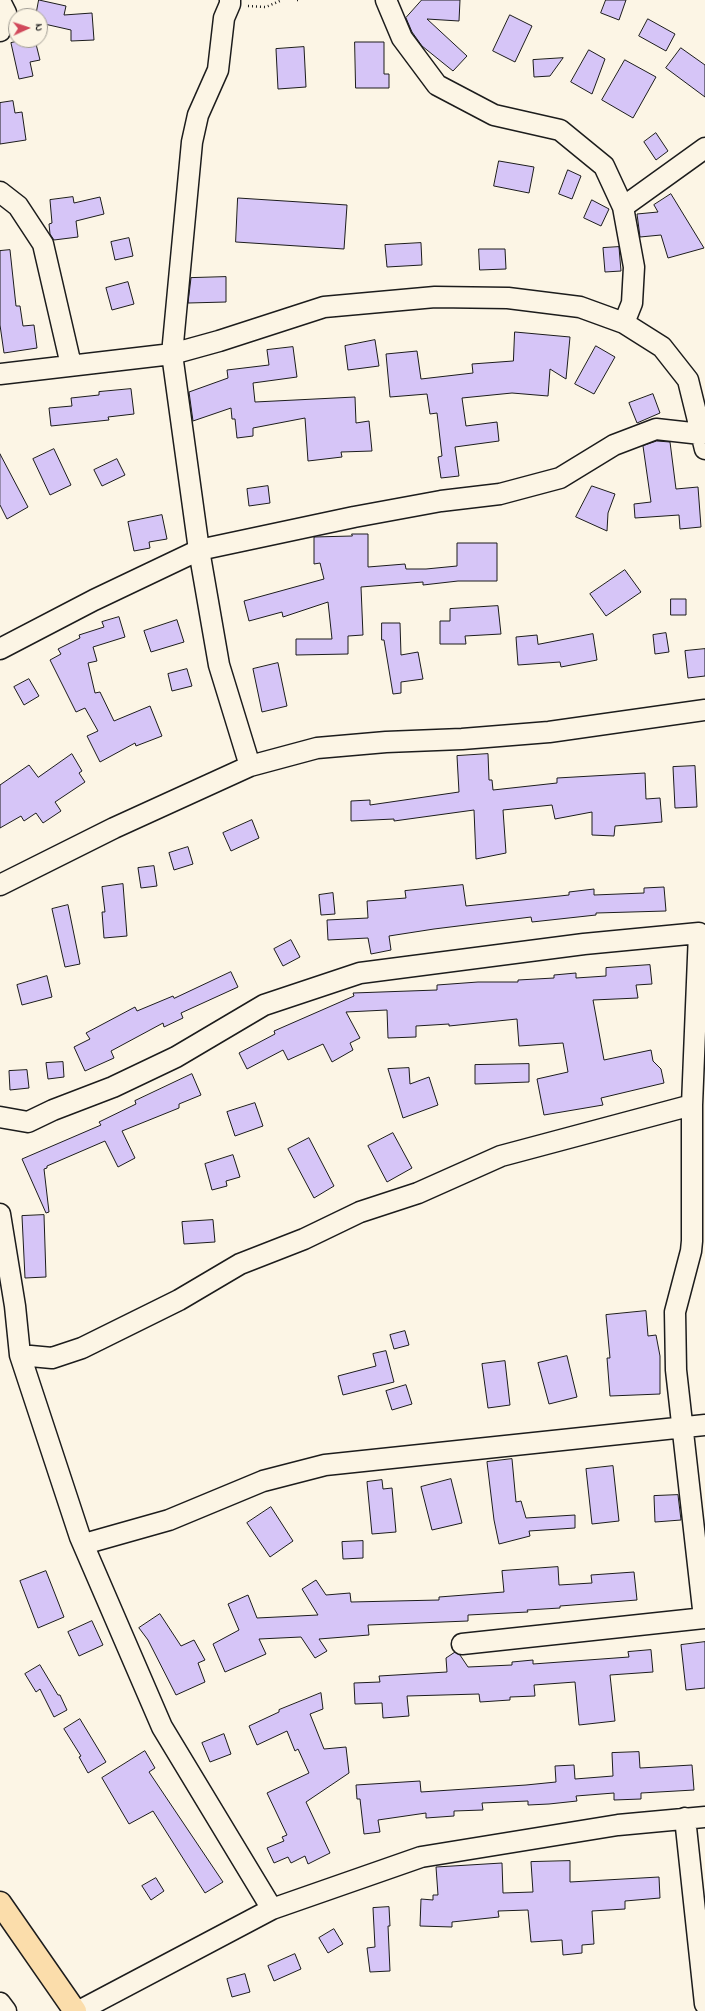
<!DOCTYPE html>
<html>
<head>
<meta charset="utf-8">
<style>
	body { margin:0 }
	#map { position:relative; width:705px; height:2011px; overflow:hidden; background:#fcf5e5; font-family:"Indie Flower",sans-serif }
	canvas { display:block }
	.north { position:absolute; left:8px; top:8px; width:40px; height:40px; box-sizing:border-box; background:#fcf5e5; border:1px solid #a29e95; border-radius:50%; rotate:87deg; font-size:11px; font-weight:700; line-height:16px; text-align:center; color:#1c1c1c }
	.north::after { content:''; display:block; margin:auto; width:14px; height:18px; background:#d1495b; clip-path:polygon(50% 0,100% 100%,50% 72%,0 100%) }
</style>
</head>
<body>
<div id="map">
<canvas width="705" height="2011"></canvas>
<div class="north">N</div>
</div>
<script>
const context = document.querySelector('canvas').getContext('2d');
context.lineJoin = 'round';
function fillPath(path, color) { context.fillStyle = color; context.fill(path, 'evenodd'); }
function strokePath(path, color, width, dash) { context.strokeStyle = color; context.lineWidth = width; context.lineCap = dash ? 'butt' : 'round'; context.setLineDash(dash || []); context.stroke(path); }
const building = new Path2D(`
	M39 0 66 6 64 15 92 13 94 40 71 41V30L40 23V16H36Z
	M422 0H460L459 21 427 19 467 56 453 71 422 46 412 32 406 18Z
	M606 0H626L619 20 601 13Z
	M510 15 532 26 515 62 493 51Z
	M648 19 675 34 666 51 639 36Z
	M23 40H35L40 60 30 62 33 76 19 79 11 43Z
	M355 42H384V74H389V88H356Z
	M304 47 306 87 278 89 276 49Z
	M681 48 705 65V97L666 68Z
	M589 50 605 59 592 94 571 82Z
	M563 58 550 76 534 77 533 60Z
	M625 60 656 77 633 118 602 100Z
	M13 101 15 113 22 112 26 140 0 144V103Z
	M656 133 668 151 656 160 644 142Z
	M499 161 534 167 529 193 494 186Z
	M568 170 581 176 572 199 559 194Z
	M671 194 704 248 668 258 661 235 640 237 637 214 658 212 654 205Z
	M73 197 74 203 100 197 104 214 76 221 78 237 54 240 50 234 49 224 52 223 50 200Z
	M238 198 347 205 344 249 236 242Z
	M592 200 609 209 601 226 584 218Z
	M129 238 133 256 115 260 111 242Z
	M421 243 422 265 387 267 385 245Z
	M619 247 621 271 605 272 603 248Z
	M479 249H505L506 269 480 270Z
	M10 250 16 306H20L23 326 34 325 37 348 4 353 0 325V251Z
	M226 277V302L188 303 191 278Z
	M128 282 134 304 112 310 106 288Z
	M515 332 570 337 566 379 550 369 548 396 512 393 462 398 466 426 497 422 499 441 455 447 459 476 441 478 438 457 442 456 437 413 430 414 427 394 390 397 386 354 417 351 421 379 473 373 472 364 513 361Z
	M375 340 379 366 348 370 345 346Z
	M596 346 615 357 594 394 575 384Z
	M293 347 297 377 253 383 255 402 355 397 356 423 369 421 372 451 341 452 342 457 308 461 305 418 253 428V436L237 438 235 419H232L231 408 193 421 189 392 228 378 227 370 269 365 267 350Z
	M131 389 134 414 108 417 109 420 51 426 49 408 72 406 71 398 99 395V392Z
	M653 394 660 413 637 423 629 403Z
	M657 441 670 442 676 489 698 487 701 527 680 529 679 515 635 518 634 504 651 502 643 446Z
	M54 449 71 485 50 495 33 459Z
	M0 454 28 507 7 519 0 505Z
	M117 459 125 475 102 486 94 470Z
	M268 486 270 503 249 506 247 489Z
	M592 486 615 494 608 513 607 531 576 517Z
	M162 515 167 539 149 542 150 548 134 551 128 522Z
	M352 534H368V567L405 564 406 569H426L457 566V543H497V581H458L423 585V582L361 587 363 635 348 636V654L296 655V639H332L328 602 283 617 282 612 249 621 244 601 324 579 320 563 314 564V537L352 536Z
	M625 570 641 592 606 616 590 594Z
	M671 599H686V615H671Z
	M498 606 501 634 465 636 466 644H440V621H450V609Z
	M119 617 125 637 93 647 97 661 88 663 95 693 100 692 114 721 150 706 162 736 136 746 135 743 100 762 87 736 98 731 85 708 76 712 50 660 61 654 58 649 80 638 79 635 104 627 102 622Z
	M177 620 184 642 151 652 144 631Z
	M382 623H400L401 655 418 652 423 679 401 682V693L393 694 384 640H382Z
	M666 633 669 652 655 654 653 635Z
	M593 634 597 660 561 667 560 662 518 665 516 637 537 635 538 644Z
	M705 649V676L688 678 685 651Z
	M278 663 287 706 262 712 253 669Z
	M187 669 192 686 172 691 168 674Z
	M29 679 39 696 24 705 14 687Z
	M72 754 82 771 79 773 85 782 55 802 61 811 43 823 36 813 24 821 21 816 0 828V785L29 765 38 777Z
	M488 754 489 780H492L493 790 557 783V778L645 773 646 799 660 798 662 822 615 826 614 836 592 835V812L555 819 552 805 503 810 506 853 476 859 474 810 394 821V819L351 821V801L370 800V805L459 792 457 756Z
	M695 766 697 807 675 808 673 767Z
	M252 820 259 838 231 851 223 833Z
	M188 847 193 864 174 870 169 853Z
	M154 866 157 886 141 888 138 868Z
	M123 884 127 936 104 938 102 912H105L102 887Z
	M463 885 466 906 569 895V892L594 889V895L644 893V888L664 887 666 911 596 913V915L532 922 531 917 434 929 389 936 391 950 371 954 368 938 328 940 327 920 368 918 367 901 406 898 405 891Z
	M333 893 335 914 321 915 319 895Z
	M68 905 80 964 65 967 52 909Z
	M291 940 300 957 283 966 274 949Z
	M650 965 652 984 636 985 638 998 593 1000 604 1060 651 1050 653 1061 661 1069 664 1083 601 1098 603 1105 544 1115 537 1079 568 1072 563 1043 519 1046 517 1019 449 1026V1024L416 1026V1037L388 1038 387 1010 346 1012 360 1038 350 1043 353 1050 332 1062 323 1044 288 1060 283 1050 247 1069 239 1053 275 1034 274 1031 354 996 353 993 437 990V985L478 982H518V980L554 978V975L576 973V978L606 976V968Z
	M231 972 238 987 181 1013 183 1018 164 1027 163 1023 111 1051 114 1058 85 1071 74 1047 90 1039 86 1033 135 1007 137 1011 173 996 174 998Z
	M47 976 52 997 22 1005 17 985Z
	M63 1062 64 1077 48 1079 46 1063Z
	M529 1064V1082L475 1084V1065Z
	M409 1068 410 1084 429 1077 438 1105 403 1118 388 1069Z
	M27 1070 29 1088 10 1090 9 1071Z
	M192 1074 201 1095 179 1104V1108L122 1131 135 1158 118 1167 105 1141 47 1166V1168L44 1169 49 1212 46 1213 22 1159 101 1125 99 1122 136 1104 135 1101Z
	M255 1103 263 1126 235 1136 227 1112Z
	M393 1133 412 1168 387 1182 368 1146Z
	M309 1138 334 1186 314 1198 288 1149Z
	M233 1155 240 1177 226 1181 227 1186 212 1190 205 1164Z
	M44 1215 46 1277 25 1278 22 1216Z
	M213 1220 215 1242 184 1244 182 1222Z
	M646 1311 648 1336 656 1335 660 1356V1394L610 1396 607 1358H610L606 1315Z
	M405 1331 409 1345 394 1349 390 1335Z
	M386 1351 394 1382 343 1395 338 1376 376 1366 373 1354Z
	M567 1356 577 1397 549 1404 538 1363Z
	M505 1361 510 1405 488 1408 482 1364Z
	M406 1385 412 1404 392 1410 386 1391Z
	M512 1459 516 1502 521 1501 526 1518 575 1515V1528L529 1531 530 1536 499 1544 494 1520 487 1462Z
	M613 1466 619 1521 592 1524 586 1469Z
	M451 1479 462 1523 432 1530 421 1487Z
	M382 1480 383 1489 392 1488 396 1532 372 1534 367 1482Z
	M678 1495 681 1520 655 1522 654 1496Z
	M271 1507 293 1541 270 1557 247 1523Z
	M363 1541V1558L343 1559 342 1542Z
	M558 1567 559 1585 592 1583 591 1575 634 1572 637 1600 560 1606V1608L527 1610 528 1612 468 1615V1621L368 1625 369 1635 319 1639 327 1651 315 1658 301 1637 259 1639 266 1654 225 1672 213 1644 239 1630 228 1604 248 1595 257 1618 318 1615 302 1589 316 1580 326 1595 350 1593 351 1602 439 1600V1597L504 1592 502 1571Z
	M46 1571 64 1617 38 1628 20 1581Z
	M160 1614 181 1646 194 1640 205 1660 198 1663 205 1682 176 1695 148 1640 139 1628Z
	M92 1621 103 1645 79 1656 68 1632Z
	M705 1642V1688L686 1690 681 1645Z
	M651 1650 653 1672 610 1675 615 1721 579 1725 575 1682 534 1685 535 1696 510 1697V1700L480 1702 479 1694 407 1696 409 1716 383 1718 382 1703 355 1704 354 1683 380 1682 379 1676 447 1672 446 1658 455 1652 460 1655 468 1667 512 1665V1662L533 1660V1664L629 1657 628 1652Z
	M40 1665 58 1695H60L67 1710 54 1717 40 1689 36 1692 25 1674Z
	M321 1693 323 1709 310 1714 324 1749 346 1747 349 1773 306 1802 330 1853 308 1864 305 1856 291 1863 288 1857 274 1863 267 1848 284 1841 282 1837 287 1835 267 1793 309 1773 298 1749 295 1751 287 1731 257 1745 249 1726 279 1712V1710Z
	M80 1719 106 1762 88 1773 79 1757 81 1756 64 1729Z
	M224 1734 231 1754 210 1762 202 1743Z
	M145 1751 155 1768 149 1772 223 1882 205 1893 153 1811 129 1824 102 1778Z
	M639 1752 640 1768 692 1765 694 1790 641 1793V1799L614 1800V1793L576 1796 577 1801 549 1804 528 1805V1801L482 1803 483 1810 454 1811V1816L426 1818V1813L378 1820 380 1832 364 1834 360 1799H357L356 1785 420 1781 421 1792 526 1785 556 1782 555 1766 574 1765 575 1779 613 1776 612 1753Z
	M570 1861V1882L659 1877 660 1898 625 1901V1909L592 1911 594 1944 582 1945V1953L563 1955 562 1940 531 1942 528 1910 498 1911 499 1917 452 1922V1927L420 1926 421 1899 433 1900V1895H438L436 1867 502 1863 503 1893 533 1892 531 1862Z
	M156 1878 164 1891 151 1900 142 1886Z
	M389 1907 390 1926H388L390 1971 370 1972 367 1948 375 1947 373 1908Z
	M334 1929 343 1944 328 1953 319 1938Z
	M295 1954 301 1969 274 1981 268 1966Z
	M245 1974 250 1992 232 1997 227 1979Z`);
fillPath(building, '#d6c5f7');
strokePath(building, '#1c1c1c', 1);
const minor = new Path2D(`
	M230 0V4L224 18 218 70 198 115 192 142 172 354 199 550 219 665 250 766
	M386 0 402 38 437 85 494 115 560 130 604 166 623 207 634 267 632 303 624 323
	M0 1 6 13 0 31
	M0 192 18 206 43 244 71 365
	M623 207 705 148
	M0 374 172 354 219 341 324 307 435 297 508 298 580 307 624 323 662 347 688 380 705 449
	M0 649 94 600 199 550 354 517 441 501 500 494 560 478 614 445 656 429 701 434
	M0 885 114 828 250 766 317 748 386 742 462 739 549 732 705 710
	M0 1117 28 1122 53 1110 113 1087 176 1057 264 1005 360 973 584 944 699 933 692 1105V1241L691 1251 675 1312 676 1370 704 1618
	M0 1214 15 1306 20 1355 80 1537 162 1727 272 1909
	M20 1355 52 1358 82 1348 179 1300 240 1264 304 1239 360 1212 418 1193 501 1156 692 1105
	M84 1544 169 1520 263 1481 325 1465 705 1425
	M462 1644 705 1618
	M685 1818 705 2004
	M0 2003 6 2011
	M79 2011 272 1909 421 1857 618 1825 705 1817`);
const major = new Path2D(`
	M0 1903 75 2011`);
strokePath(minor, '#1c1c1c', 23);
strokePath(major, '#1c1c1c', 25);
strokePath(new Path2D(`
	M297 0H299
	M248 6 266 7 282 0`), '#1c1c1c', 2.5, [1, 3]);
strokePath(minor, '#fcf5e5', 20);
strokePath(major, '#fbddab', 22);
</script>
</body>
</html>
